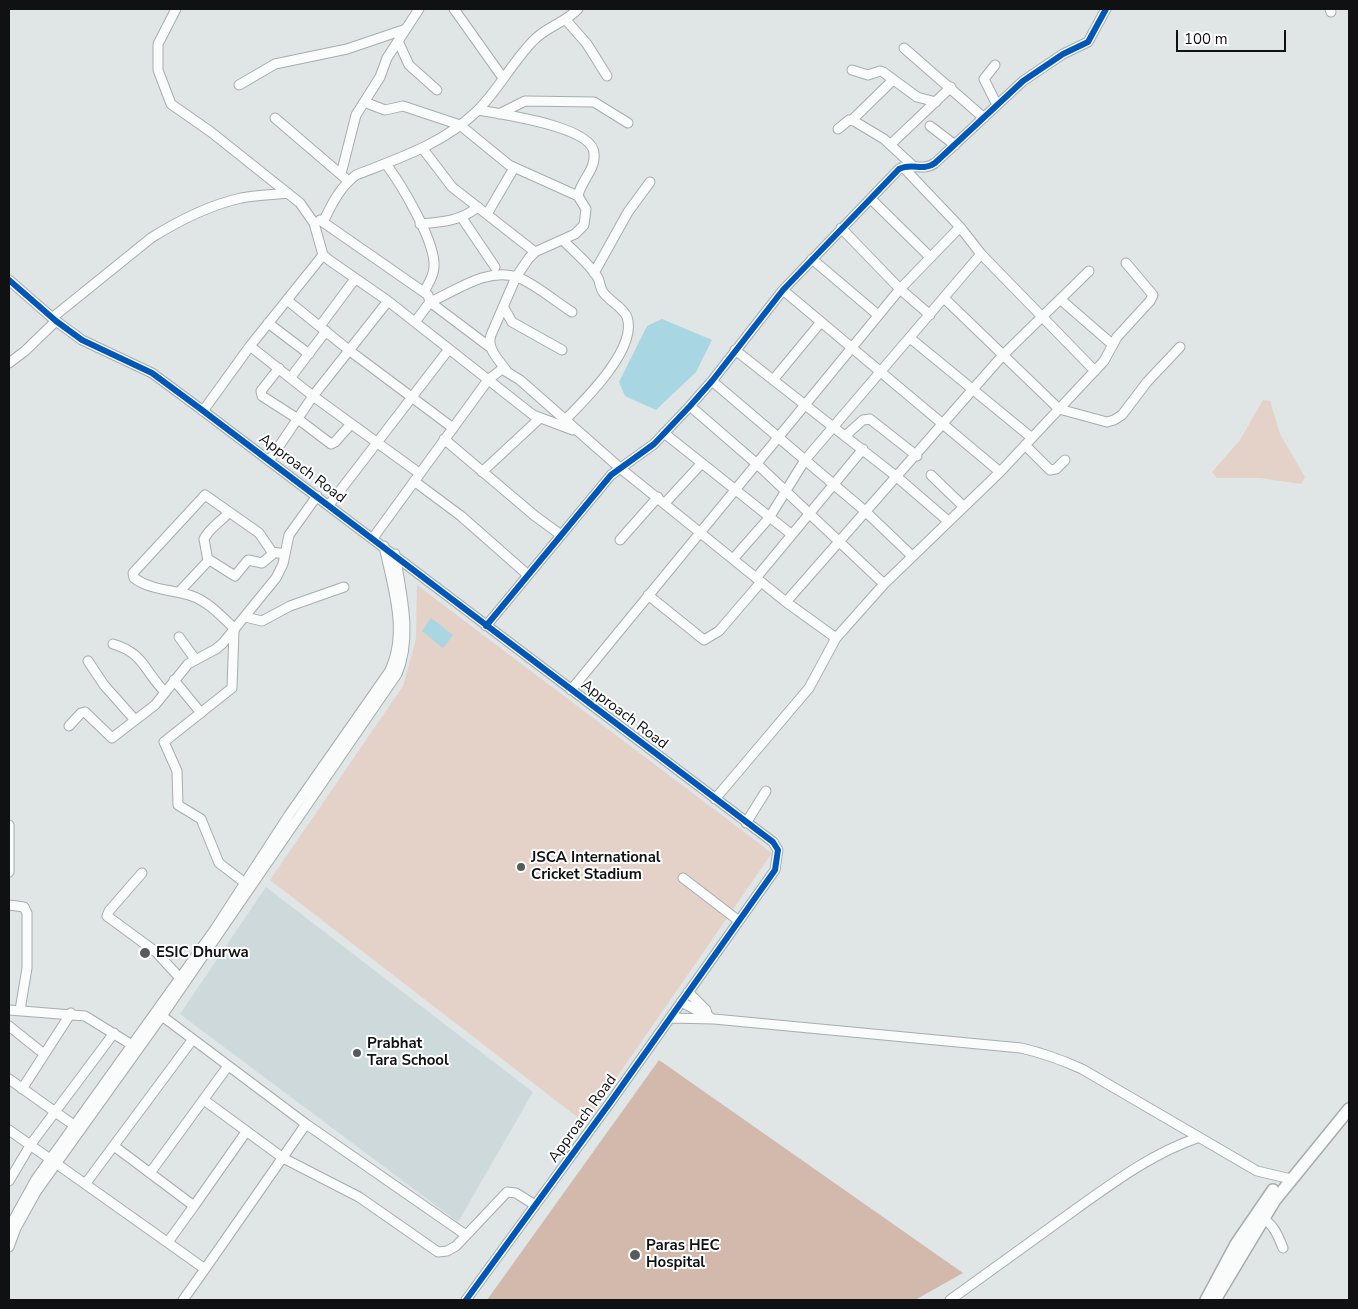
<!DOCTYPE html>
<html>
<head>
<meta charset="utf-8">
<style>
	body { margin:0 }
	#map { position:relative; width:1358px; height:1309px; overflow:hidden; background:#e0e5e6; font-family:"Nunito Sans",sans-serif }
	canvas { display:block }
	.frame { position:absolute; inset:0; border:10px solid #0f1112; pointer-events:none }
	.scale { position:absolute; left:1176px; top:30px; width:110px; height:22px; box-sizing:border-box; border:2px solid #0f1112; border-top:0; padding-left:6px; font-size:15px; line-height:18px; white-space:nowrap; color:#0f1112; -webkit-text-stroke:4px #fff; paint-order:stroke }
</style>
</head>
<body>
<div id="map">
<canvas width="1358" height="1309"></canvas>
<div class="frame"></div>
<div class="scale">100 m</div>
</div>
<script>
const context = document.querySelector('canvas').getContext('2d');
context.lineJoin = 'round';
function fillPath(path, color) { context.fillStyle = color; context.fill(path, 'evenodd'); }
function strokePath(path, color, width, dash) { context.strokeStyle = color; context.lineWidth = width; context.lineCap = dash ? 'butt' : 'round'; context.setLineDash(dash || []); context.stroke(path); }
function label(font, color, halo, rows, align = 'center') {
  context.font = font + ' "Nunito Sans",sans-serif'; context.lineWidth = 4; context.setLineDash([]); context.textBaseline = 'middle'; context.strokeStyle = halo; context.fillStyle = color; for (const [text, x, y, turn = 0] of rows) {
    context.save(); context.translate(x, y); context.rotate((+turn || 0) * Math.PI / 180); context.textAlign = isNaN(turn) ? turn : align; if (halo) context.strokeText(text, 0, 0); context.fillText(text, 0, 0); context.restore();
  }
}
fillPath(new Path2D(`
	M266 887 533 1092 458 1222 180 1014Z`), '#ced9dc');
fillPath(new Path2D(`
	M1263 400 1270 401 1280 434 1305 477 1301 484 1260 478H1217L1212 472 1240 440Z
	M417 585 772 853 585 1123 270 880 403 686 416 639Z`), '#e4d2c8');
fillPath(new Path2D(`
	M659 1060 963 1273 915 1300H487Z`), '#d2b9ac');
fillPath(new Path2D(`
	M662 319 712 340 696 372 656 410 625 396 619 382 647 326Z
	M431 618 453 635 443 648 422 631Z`), '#a8d6e2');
const street = new Path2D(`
	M176 9 158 44V70L171 104 211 132 300 203 314 223 323 255 329 260 388 301 533 415 573 430
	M454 9 503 78
	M1330 9 1331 12
	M566 20 587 44 607 76
	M398 41 409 65 437 90
	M904 48 984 118
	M995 65 984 79 997 105
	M852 70 868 75 880 71 883 72 917 97 936 102
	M239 85 275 64 347 49 406 29
	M364 102 385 110 403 106 460 125 509 165 578 196
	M478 110C500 114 592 126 594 153 596 170 581 180 578 196L586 209 584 225 575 234 535 252 529 258 516 277 491 335C486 348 499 360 506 370
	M499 114 525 101 594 102 628 123
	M275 118 345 178
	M852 120 893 80
	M930 126 955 145
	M838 129 849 120 854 121 884 139 912 165
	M891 144 951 87
	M423 149 452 187 535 252
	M386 164C401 184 436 242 434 267 434 276 428 284 424 292
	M903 167 960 227 981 254 1095 371
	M341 174 356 115 380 77 387 58 419 9
	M871 199 930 257
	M487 214 514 168
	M462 218 495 267
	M320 220 428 295 430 302 415 322
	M323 222C332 204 339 188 356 175 399 158 443 144 477 111 498 90 512 63 532 42 545 27 565 23 578 9
	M420 224C443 222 460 221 478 207
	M841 228 900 289 930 315
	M563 240C574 252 590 264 598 278 600 282 600 288 603 292 609 301 623 307 627 317 638 348 585 400 565 420
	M812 259 878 315
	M594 273 628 212 650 182
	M9 280 56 321 82 340 152 373 198 407 773 842 778 850 775 870 612 1100 466 1300
	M783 290 1000 472
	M944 298 1059 409 1107 422 1114 420 1122 415 1147 382 1180 347
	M1060 299 1113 345
	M287 300 350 351 453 428
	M430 302C456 291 487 267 517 277 534 283 556 302 572 312
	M430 302 491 348
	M504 308 512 322 562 350
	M52 318 151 238C178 221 210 205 241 198 256 195 273 195 288 193
	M268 323 309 354
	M320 326 355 279
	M910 338 1032 438
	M250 346 313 396 419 473
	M735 350 897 477 948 521
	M9 363 25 351 56 321
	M279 368 261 391 262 396 298 419 331 444 335 442 351 424
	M291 377 326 331
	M773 380 821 322
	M712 381 865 511 912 556
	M690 406 757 464 884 584
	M203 411 250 346 323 255
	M664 433 791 534
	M845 436 863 420 870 419 917 456
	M444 439 535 516 561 535
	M1025 445 1050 470 1056 469 1065 460
	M269 461 313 396 388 301
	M482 472 539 419
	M931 475 963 506
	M414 481 461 516 528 575
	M665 503 701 464
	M329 505 449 349
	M373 538 488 380 502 369 520 380 620 468 786 602 836 638
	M620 540 658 497
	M208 559 235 576 248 560 262 563 274 553
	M733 559 769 518 805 460 981 254
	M756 578 863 449
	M179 592 208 561 204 539C210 527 221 522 229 512
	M648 595 704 640 719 631 761 582
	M786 602 1003 355 1089 271
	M245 617 262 621 290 606 344 587
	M486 626 611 475 654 444 690 406 712 381 783 290 899 169C912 162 923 172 935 163L1023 81 1063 54 1088 42 1106 9
	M235 629C222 617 209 602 192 596 172 589 152 591 134 578L133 573 205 495 259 533 272 552 285 554
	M234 631 232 688 164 742 177 771 178 805 201 819 219 863 245 883
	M179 637 195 659
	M113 644C144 653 144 671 165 692
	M88 661 104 685 135 720
	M174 680 201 713
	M571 690 900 289 960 227
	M69 726 81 713 85 712 112 738 155 705 188 664 216 649 223 643 276 578 283 564 289 535 317 496
	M715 799 809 688 836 638 884 584 1000 472 1059 409 1104 361 1117 337 1150 301 1153 295 1126 263
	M746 823 766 791
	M9 825V872
	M142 873 109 911 107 916 156 952 180 978
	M683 878 739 921
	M9 905 24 907 27 913V968L20 1010
	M688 992 706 1010 708 1017
	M681 1002 710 1017
	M9 1010 85 1016 132 1045
	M670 1018 714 1019 1021 1048C1043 1053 1062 1060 1082 1069L1257 1171 1291 1179
	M9 1026 44 1054
	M9 1079 75 1126
	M22 1089 71 1013
	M204 1100 283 1158 359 1197 438 1252 447 1251 456 1246 507 1192 516 1193 535 1205
	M306 1124 466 1235
	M9 1130 205 1269 306 1124 158 1013
	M114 1146 194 1206 168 1242
	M150 1173 228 1066
	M9 1181 31 1144 114 1033
	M86 1183 193 1039
	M194 1206 246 1132
	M1262 1219C1273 1222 1279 1238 1283 1248
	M9 1228 36 1179 215 929 289 815 389 672C409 633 392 585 384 546
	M9 1247 16 1228 36 1192 162 1016 397 674C413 636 401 593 395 554
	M183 1300 205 1269
	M950 1300C992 1270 1034 1239 1076 1209 1114 1182 1153 1153 1197 1138`);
const secondary = new Path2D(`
	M1206 1300 1236 1244 1273 1190
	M1215 1300 1275 1200 1349 1109`);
strokePath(street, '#a9acad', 11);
strokePath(secondary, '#a9acad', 14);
strokePath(street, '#fafbfb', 9);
strokePath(secondary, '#fafbfb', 11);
strokePath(new Path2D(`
	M9 280 56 321 82 340 152 373 198 407 773 842 778 850 775 870 612 1100 466 1300
	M486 626 611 475 654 444 690 406 712 381 783 290 899 169C912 162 923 172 935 163L1023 81 1063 54 1088 42 1106 9`), '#0057b8', 6);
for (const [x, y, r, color] of [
	[521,867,5,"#585b5c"],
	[145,953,6,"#585b5c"],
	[357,1053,5,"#585b5c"],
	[635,1255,6,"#585b5c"]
]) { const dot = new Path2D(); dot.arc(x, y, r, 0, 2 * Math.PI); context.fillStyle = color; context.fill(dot); strokePath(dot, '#fff', 2); }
label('15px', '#0f1112', '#fff', [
	["Approach Road",302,469,37],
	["Approach Road",624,715,37],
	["Approach Road",583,1119,-54]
]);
label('bold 15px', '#0f1112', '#fff', [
	["JSCA International",531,858],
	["Cricket Stadium",531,875],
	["ESIC Dhurwa",156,953],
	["Prabhat",367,1044],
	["Tara School",367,1061],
	["Paras HEC",646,1246],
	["Hospital",646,1263]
], 'left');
</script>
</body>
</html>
